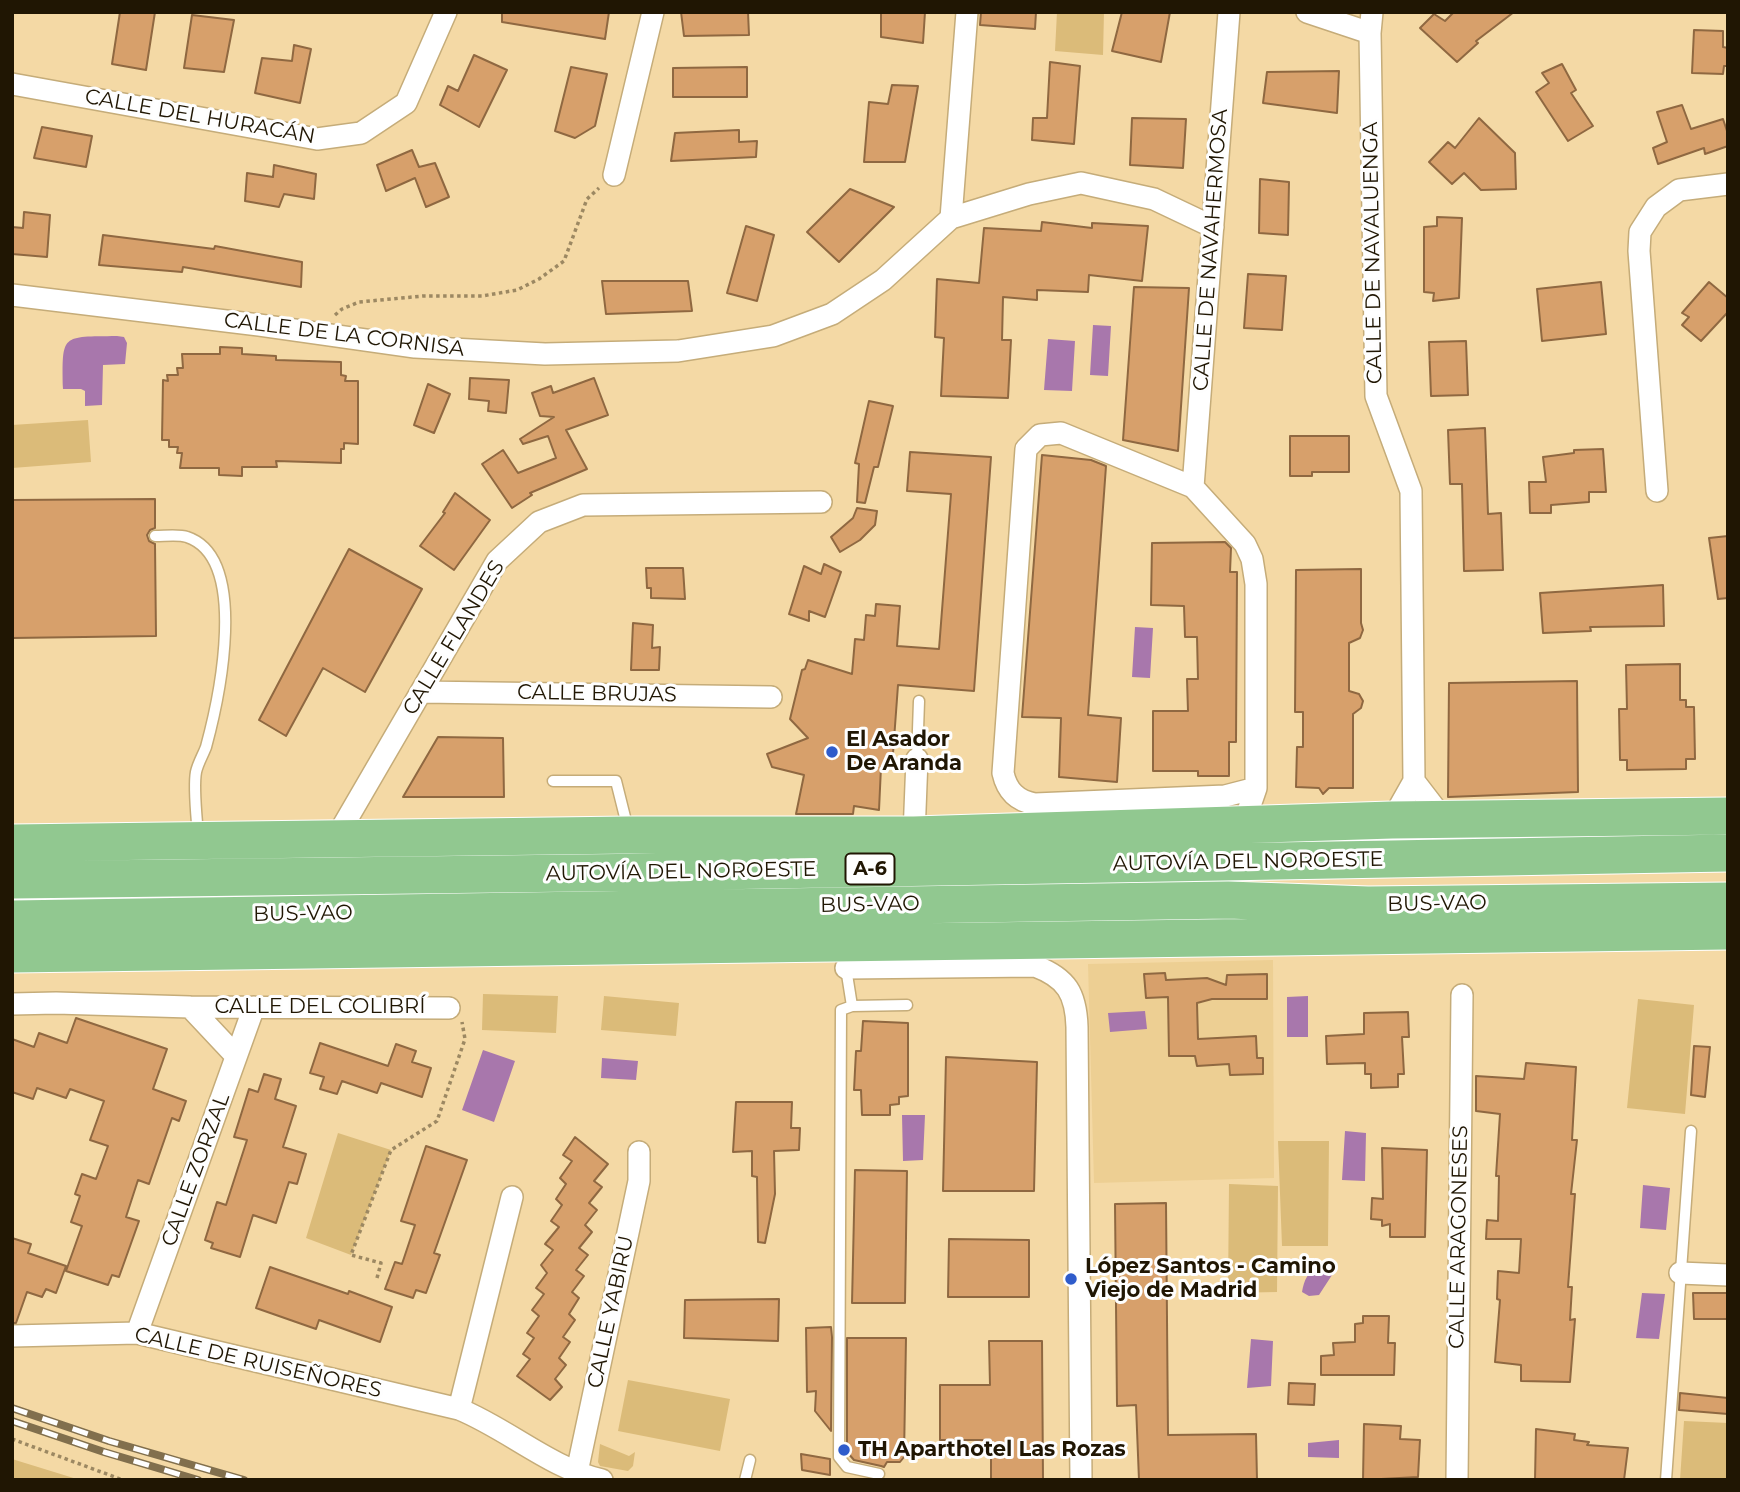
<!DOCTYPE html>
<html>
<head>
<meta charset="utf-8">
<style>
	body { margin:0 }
	#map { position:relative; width:1740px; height:1492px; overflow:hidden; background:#f4d9a5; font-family:Montserrat,sans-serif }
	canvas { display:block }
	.frame { position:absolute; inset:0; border:14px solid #201603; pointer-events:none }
</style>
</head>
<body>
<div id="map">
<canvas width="1740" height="1492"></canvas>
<div class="frame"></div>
</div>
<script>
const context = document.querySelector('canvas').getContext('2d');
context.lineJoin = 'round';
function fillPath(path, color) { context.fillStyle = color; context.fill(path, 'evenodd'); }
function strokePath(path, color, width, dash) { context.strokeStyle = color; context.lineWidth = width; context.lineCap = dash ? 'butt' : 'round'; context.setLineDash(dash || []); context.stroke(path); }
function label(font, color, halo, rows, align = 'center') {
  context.font = font + ' Montserrat,sans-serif'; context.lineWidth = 6; context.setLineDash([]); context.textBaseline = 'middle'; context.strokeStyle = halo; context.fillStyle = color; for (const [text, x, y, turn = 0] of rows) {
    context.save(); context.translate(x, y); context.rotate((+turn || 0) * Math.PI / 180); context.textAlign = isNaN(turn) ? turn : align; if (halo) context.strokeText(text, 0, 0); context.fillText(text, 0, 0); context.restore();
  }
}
fillPath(new Path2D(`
	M1273 960 1274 1178 1094 1183 1088 964Z`), '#edcf93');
fillPath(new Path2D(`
	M1057 12H1104L1103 55 1055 51Z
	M88 420 91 462 12 468V425Z
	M483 994 558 996 556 1033 482 1030Z
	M604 996 679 1003 676 1036 601 1030Z
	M1638 999 1694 1005 1685 1114 1627 1108Z
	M338 1133 391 1150 351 1255 306 1238Z
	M1278 1141H1329L1328 1246H1282Z
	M1229 1184 1278 1186 1277 1292 1228 1293Z
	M628 1380 730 1399 720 1451 618 1431Z
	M1684 1421 1728 1423V1480H1680Z
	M600 1444 629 1456 635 1452 633 1466 628 1471 600 1466 598 1462Z
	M12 1459 80 1480H12Z`), '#dbbb79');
fillPath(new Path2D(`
	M1093 325 1111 326 1108 376 1090 375Z
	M117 336 124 337 127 343 125 364 103 365 102 405 85 406V391L81 389H63C62 333 61 337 117 336Z
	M1048 339 1075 341 1072 391 1044 390Z
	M1135 627 1153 628 1150 678 1132 677Z
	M1308 996V1037H1287V997Z
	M1145 1011 1147 1029 1110 1032 1108 1013Z
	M483 1050 515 1061 494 1122 462 1110Z
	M602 1058 638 1061 636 1080 601 1078Z
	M902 1115H925L923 1160 903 1161Z
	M1345 1131 1366 1133 1365 1181 1342 1180Z
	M1643 1185 1670 1188 1666 1230 1640 1228Z
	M1318 1265 1328 1267 1332 1275 1319 1295 1309 1296 1302 1292C1304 1280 1308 1272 1318 1265Z
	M1642 1293 1665 1294 1659 1339 1636 1338Z
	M1251 1339 1273 1341 1271 1386 1247 1388Z
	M1339 1440V1458L1308 1457V1443Z`), '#a877ac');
const building = new Path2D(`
	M120 12H155L146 70 112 64Z
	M502 12H609L605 39 502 22Z
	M681 12H748L749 35 684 36Z
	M881 12H925L923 43 881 37Z
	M981 12H1036L1035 29 980 25Z
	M1122 12H1170L1161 62 1112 51Z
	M1454 12H1514L1476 41 1478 43 1457 62 1420 28 1434 14 1445 21Z
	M192 15 234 20 224 72 184 68Z
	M1694 30 1723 31V47L1728 48V66H1724L1723 74 1692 73Z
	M294 45 311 49 300 103 255 93 262 58 292 61Z
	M474 55 507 70 479 127 440 105 448 86 458 91Z
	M1050 62 1080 66 1074 144 1032 140 1033 118H1047Z
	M1562 64 1576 90 1571 93 1593 126 1568 141 1536 92 1549 83 1542 73Z
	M571 67 607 74 595 126 575 138 555 131Z
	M747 67V97H673V68Z
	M1339 71 1337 113 1263 103 1267 72Z
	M892 85 918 86 905 162H864L869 102 888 104Z
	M1682 105 1691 129 1723 119 1728 134V146L1705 154 1704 148 1658 164 1653 148 1667 142 1657 112Z
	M1132 118 1186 119 1183 168 1130 165Z
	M1479 118 1515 153 1516 189 1481 190 1464 173 1452 184 1429 162 1448 142 1455 148Z
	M42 127 92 136 86 167 34 158Z
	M739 130V142L757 141 756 157 671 161 675 133Z
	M412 150 419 167 435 163 449 197 426 207 415 178 386 191 377 165Z
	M274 165 316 174 314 199 284 194 279 207 245 201 247 173 273 177Z
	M1260 179 1289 182 1288 235 1259 233Z
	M850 189 894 207 839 262 807 232Z
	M24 212 50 215 47 257 12 254V227L23 228Z
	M1437 217 1462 218 1459 298 1433 301 1434 293 1424 292V227L1437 226Z
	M1042 222 1092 228V223L1148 226 1142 281 1089 275 1088 292 1037 290V300L1003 297 1002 340H1011L1008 398 941 396 944 338 935 337 937 279 979 283 984 228 1041 231Z
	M746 226 774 235 757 301 727 293Z
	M103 235 214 249 215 246 302 262 301 287 183 267 182 272 99 265Z
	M1248 274 1286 276 1282 330 1244 328Z
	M602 281H688L692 311 606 314Z
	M1601 282 1606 334 1542 341 1537 289Z
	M1709 282 1728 298V312L1701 341 1682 325 1689 317 1682 313Z
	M1134 287 1189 288 1178 451 1123 440Z
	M1466 341 1468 395 1431 396 1429 342Z
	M220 347 242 348V354L276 356V360L341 362V375L346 376 345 381H358V444L344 443V449H341V463L276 461 277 467H242V476L219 475V468H180L182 453H177L178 447H169V440H162L163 380 168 381 167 375H178L177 368H183L182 354H220Z
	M470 378 509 380 506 413 488 411 489 401 469 399Z
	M594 378 608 415 566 430 587 469 530 493 532 495 512 508 482 464 503 450 518 473 556 458 548 436 523 444 520 439 554 417 540 416 532 393 551 386 553 393Z
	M428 384 450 394 434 433 414 425Z
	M869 401 893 406 878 467H874L865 503 857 502 859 464 855 463Z
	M1485 428 1488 514 1501 513 1503 570 1464 571 1462 484H1450L1448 430Z
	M1290 436H1349V472H1312V476H1290Z
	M1603 449 1606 492H1589V502L1551 505V513H1530L1529 482H1546L1543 457 1574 453V450Z
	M910 452 991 457 974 691 898 685 892 767H881L879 810 854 806 853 814H796L804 775 772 767 767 754 808 738 790 719 802 670 805 669 808 660 852 674 855 639 864 640 866 615 875 616 876 604 900 606 897 646 939 649 951 494 907 491Z
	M1042 455 1091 460 1106 466 1088 715 1121 718 1117 782 1059 777 1061 718 1022 717Z
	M455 493 490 520 454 570 420 546 445 513 443 512Z
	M155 499V528L150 530 147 535 149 541 155 544 156 636 12 638V500Z
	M857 508 877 511 875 525 860 540 840 552 831 537 853 518Z
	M1728 536V598L1718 599 1709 538Z
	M1225 542 1231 548 1230 572H1237L1236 742H1229V776H1198V771H1153V711H1188L1187 679H1198L1197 637H1185L1184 606 1151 605 1152 543Z
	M349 549 422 589 365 692 323 668 286 736 259 720Z
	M824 564 841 572 825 617 809 611V621L789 614 804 566 821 574Z
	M646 568H683L685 599 651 598V588H647Z
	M1361 569V623L1363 630 1360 638 1349 643V691L1359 694 1363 701 1361 708 1353 714V788H1329L1323 794 1319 788 1296 787 1297 747H1303V712H1295L1296 570Z
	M1663 585 1664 626 1590 627 1591 631 1543 633 1540 593Z
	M633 623 653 625 652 648 660 647 659 670H631Z
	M1680 664V700H1686V707H1694L1695 759H1686V769L1627 770V760H1620L1619 709H1627L1626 665Z
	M1577 681 1578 792 1448 797 1449 683Z
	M438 737 503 738 504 797H403Z
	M1165 973 1166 980 1207 978 1226 985 1227 975 1267 974V999H1212L1197 1003 1198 1039 1256 1036 1257 1058H1263V1074L1230 1075 1229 1064 1197 1066 1195 1056H1169L1168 997 1146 998 1144 974Z
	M1408 1012 1409 1037H1402L1404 1074H1398V1087L1371 1088V1074H1365V1063L1327 1064 1326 1036 1364 1034V1013Z
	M76 1018 167 1049 153 1089 186 1101 179 1121 172 1118 149 1184 138 1180 126 1217 139 1221 119 1277 112 1275 108 1285 66 1271 82 1226 71 1222 80 1196 75 1194 82 1174 96 1179 108 1146 90 1140 104 1101 70 1089 66 1098 37 1088 33 1099 12 1092V1039L34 1047 39 1033 67 1043Z
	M863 1021 908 1023V1096L899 1097V1104L890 1105V1115H862L861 1090H854L856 1051H861Z
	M320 1043 388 1066 396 1044 416 1051 412 1062 431 1068 422 1097 381 1083 377 1093 342 1081 337 1094 320 1089 324 1077 310 1073Z
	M1694 1046 1710 1047 1705 1097 1691 1095Z
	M946 1057 1037 1062 1034 1191H943Z
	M1526 1063 1576 1067 1572 1140H1577L1571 1194H1575L1568 1287H1572L1570 1320 1575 1319 1570 1382 1521 1381V1365L1495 1362 1500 1300 1497 1299 1498 1271 1519 1273 1521 1239H1486L1487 1220 1498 1221 1499 1176H1496L1500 1114 1476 1111V1076L1524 1079Z
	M264 1074 281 1079 275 1099 296 1106 283 1147 306 1154 297 1184 289 1182 276 1223 253 1215 240 1257 211 1248 213 1243 205 1240 217 1202 226 1205 247 1140 234 1137 249 1089 258 1092Z
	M736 1102H792L791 1128H800L799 1150 774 1151 775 1194 765 1243 758 1242 757 1177 752 1176V1151L733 1152Z
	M575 1137 608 1164 594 1181 602 1187 589 1203 597 1210 585 1225 592 1232 579 1248 588 1255 576 1270 584 1276 572 1292 579 1298 569 1314 575 1320 563 1337 570 1342 559 1358 566 1365 555 1379 562 1387 550 1400 517 1376 530 1359 523 1354 534 1338 527 1333 539 1316 532 1310 544 1294 536 1288 547 1273 541 1265 553 1250 545 1244 559 1227 551 1221 562 1205 556 1199 566 1184 560 1178 572 1161 563 1155Z
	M426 1146 467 1160 434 1253 440 1255 426 1293 416 1290 413 1298 385 1289 395 1262 402 1264 415 1225 401 1221Z
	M1382 1148 1427 1150 1425 1237H1390V1224L1382 1226V1220L1371 1219 1372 1198 1383 1199Z
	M855 1170 907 1171 905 1303H852Z
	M1166 1203 1168 1435 1256 1434 1257 1480H1139L1136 1405 1117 1406 1115 1204Z
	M12 1238 31 1244 28 1253 66 1266 56 1293 46 1289 42 1297 27 1292 16 1323H12Z
	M949 1239 1029 1240V1297H948Z
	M270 1267 348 1294 349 1291 392 1307 380 1342 319 1320 316 1329 256 1308Z
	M1693 1293H1728V1319H1694Z
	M779 1299 778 1341 684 1338 685 1300Z
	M1363 1316H1389L1388 1343H1395L1394 1375H1321V1356L1334 1355 1333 1343 1355 1342V1324L1363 1323Z
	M831 1327 832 1337 831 1431 815 1411 816 1391 807 1392 806 1328Z
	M847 1338H906L904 1457 900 1462H887L884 1467 881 1466 854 1460 847 1452Z
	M989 1341H1042L1043 1480H991V1440H940V1385H990Z
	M1289 1383 1315 1384 1314 1405 1288 1404Z
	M1680 1393 1728 1398V1414L1679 1410Z
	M1364 1424 1401 1426 1400 1439 1420 1440 1418 1477 1363 1480Z
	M1536 1429 1575 1434 1574 1440 1589 1442 1587 1445 1628 1448 1624 1480H1535Z
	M801 1454 830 1459V1475L802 1470Z`);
fillPath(building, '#d7a06b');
strokePath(building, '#8f6841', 2);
const lane = new Path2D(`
	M155 536C165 536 179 534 187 537 250 558 219 699 206 747 203 755 198 763 196 772 193 788 197 819 198 836
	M917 759 919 701
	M553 781H616L628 829
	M846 968 852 1006 907 1005
	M852 1006 841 1010 839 1457 847 1467 879 1474
	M745 1480 750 1460
	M1666 1480 1691 1131`);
const street = new Path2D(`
	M1307 12 1370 33
	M1372 12 1370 33 1376 396 1411 491 1414 781 1392 820
	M12 84 317 139 361 133 406 103 446 12
	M614 175 653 12
	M951 218 967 12
	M12 295 259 325 415 347 545 354 678 351 773 336 832 314 883 280 951 218 1029 194 1081 183 1154 199 1213 227
	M1193 487 1229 12
	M1657 491 1639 251 1640 232 1656 207 1679 190 1728 184
	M422 692 771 697
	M1414 781 1444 820
	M1244 823 1256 788V584L1252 559 1245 544 1193 487 1061 433 1040 435 1026 449 1003 773C1007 791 1017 801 1035 804L1225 796 1256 788
	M914 835 917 759
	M336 838 497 561 539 522 583 505 821 502
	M846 968 1035 966C1067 978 1076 994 1077 1027L1081 1480
	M12 1004 56 1003 190 1007 449 1008
	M190 1007 236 1056
	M1680 1273 1728 1275
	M137 1333 254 1007
	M12 1336 137 1333 459 1409C508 1429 550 1468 602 1480
	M459 1409 512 1197
	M577 1472 639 1181V1152
	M1457 1480 1462 995`);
const highway = new Path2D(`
	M12 843 629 835H914L1392 820 1728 816
	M12 880 658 872 1728 853
	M12 919 1228 900 1368 905 1728 901
	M12 954 1728 931`);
strokePath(lane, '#c5ac79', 13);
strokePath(street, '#c5ac79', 24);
strokePath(highway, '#fff', 39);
strokePath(new Path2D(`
	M335 315 342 309 359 302 423 296H482L517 290 539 279 564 261 587 199 599 188
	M377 1278 381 1263 351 1255 391 1150 437 1121 465 1039 462 1022
	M12 1439 123 1480`), '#9c8862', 3.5, [3.5, 3.5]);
strokePath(lane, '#fff', 10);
strokePath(street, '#fff', 21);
strokePath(highway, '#91c890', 37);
const rail = new Path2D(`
	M12 1408 109 1441 244 1480
	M12 1421 104 1452 198 1480`);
strokePath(rail, '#816f4d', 8);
strokePath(rail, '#fefefe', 5, [16]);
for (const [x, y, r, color] of [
	[832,752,7,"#2f5ccb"],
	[1071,1279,7,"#2f5ccb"],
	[844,1450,7,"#2f5ccb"]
]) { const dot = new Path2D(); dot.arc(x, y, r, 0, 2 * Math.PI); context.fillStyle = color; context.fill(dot); strokePath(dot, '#fefefe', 2.5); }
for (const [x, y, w] of [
	[870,869,49]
]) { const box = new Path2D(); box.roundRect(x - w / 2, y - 15.5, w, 31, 5); context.fillStyle = '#fefefe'; context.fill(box); strokePath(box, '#201603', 2); }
label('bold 19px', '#201603', null, [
	["A-6",870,869]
]);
label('21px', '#201603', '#fefefe', [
	["CALLE DEL HURACÁN",200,117,10],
	["CALLE DE NAVAHERMOSA",1211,250,-86],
	["CALLE DE NAVALUENGA",1373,253,-91],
	["CALLE DE LA CORNISA",344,335,7],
	["CALLE FLANDES",454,638,-59],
	["CALLE BRUJAS",597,694,1],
	["AUTOVÍA DEL NOROESTE",1248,862,-1],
	["AUTOVÍA DEL NOROESTE",681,872,-1],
	["BUS-VAO",1437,904,-1],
	["BUS-VAO",870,905,-1],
	["BUS-VAO",303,914,-1],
	["CALLE DEL COLIBRÍ",320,1007],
	["CALLE ZORZAL",196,1170,-70],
	["CALLE ARAGONESES",1459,1237,-89],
	["CALLE YABIRU",611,1312,-78],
	["CALLE DE RUISEÑORES",258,1363,13]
]);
label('bold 21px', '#201603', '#fefefe', [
	["El Asador",846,740],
	["De Aranda",846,764],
	["López Santos - Camino",1085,1267],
	["Viejo de Madrid",1085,1291],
	["TH Aparthotel Las Rozas",858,1450]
], 'left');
</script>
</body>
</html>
